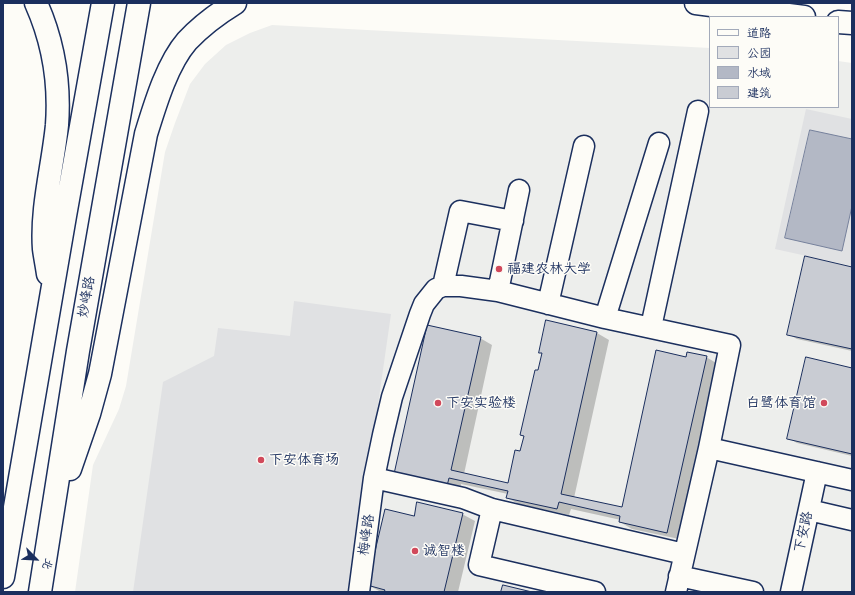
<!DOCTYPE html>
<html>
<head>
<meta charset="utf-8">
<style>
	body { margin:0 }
	#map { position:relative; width:855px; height:595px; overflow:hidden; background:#fdfcf7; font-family:Itim,"LXGW WenKai TC",sans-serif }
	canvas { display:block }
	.frame { position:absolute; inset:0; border:4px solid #1b2f5e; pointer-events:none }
	.legend { position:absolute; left:709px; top:16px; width:130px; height:92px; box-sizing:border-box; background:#fdfcf7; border:1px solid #a3aaba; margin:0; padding:5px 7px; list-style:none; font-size:12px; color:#1b2f5e }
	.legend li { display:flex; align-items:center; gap:8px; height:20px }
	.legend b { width:20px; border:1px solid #a3aaba }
	.north { position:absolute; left:16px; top:539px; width:40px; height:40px; -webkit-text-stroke:3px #fdfcf7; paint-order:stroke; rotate:114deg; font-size:11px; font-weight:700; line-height:16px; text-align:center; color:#1b2f5e }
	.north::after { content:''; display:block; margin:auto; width:14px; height:18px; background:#1b2f5e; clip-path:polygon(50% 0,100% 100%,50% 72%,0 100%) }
</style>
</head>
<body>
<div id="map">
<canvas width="855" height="595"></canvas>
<div class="frame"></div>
<ul class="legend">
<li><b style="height:5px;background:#fdfcf7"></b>道路</li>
<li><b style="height:11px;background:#e0e1e3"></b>公园</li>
<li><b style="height:11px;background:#b3b8c5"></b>水域</li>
<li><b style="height:11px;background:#c9ccd3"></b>建筑</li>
</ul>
<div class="north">北</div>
</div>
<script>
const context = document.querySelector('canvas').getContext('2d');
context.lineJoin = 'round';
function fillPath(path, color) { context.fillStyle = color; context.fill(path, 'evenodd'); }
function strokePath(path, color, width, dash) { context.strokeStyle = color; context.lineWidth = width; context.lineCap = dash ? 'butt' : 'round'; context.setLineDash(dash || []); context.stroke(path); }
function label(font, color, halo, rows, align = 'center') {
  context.font = font + ' Itim,"LXGW WenKai TC",sans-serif'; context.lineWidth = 3; context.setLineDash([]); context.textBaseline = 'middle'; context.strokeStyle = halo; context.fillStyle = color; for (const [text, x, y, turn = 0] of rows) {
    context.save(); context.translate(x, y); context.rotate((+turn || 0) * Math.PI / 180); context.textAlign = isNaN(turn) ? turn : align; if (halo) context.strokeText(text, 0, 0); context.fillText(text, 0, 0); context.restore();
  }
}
fillPath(new Path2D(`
	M272 25 710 48V107H838V61L852 63V592H75L93 465 119 409 126 386 165 152 175 123 190 84 205 64 226 45 250 33Z`), '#edeeec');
fillPath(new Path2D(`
	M806 109 852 119V266L775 249Z
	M294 301 391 314 351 592H133L163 382 214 356 218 328 290 336Z`), '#e0e1e3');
const water = new Path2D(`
	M810 130 852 139V206L842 251 785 238Z`);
fillPath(water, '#b3b8c5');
strokePath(water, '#76819c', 1);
fillPath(new Path2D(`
	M852 268V351L797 339 788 334Z
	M597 333 609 340 574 498 622 508 687 358 706 357 718 364 679 539 632 529 620 522 621 520 571 509 569 515 519 504 507 498 508 494 461 484 460 492 408 481 480 338 492 345 464 474 509 484 521 453 525 436 521 434 543 354 540 352Z
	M852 369V456L797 443 788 438Z
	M462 514 475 521 458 592H381L368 585 414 517Z`), '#0003');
const building = new Path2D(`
	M805 256 852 267V349L787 335Z
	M546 320 597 332 561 494 622 507 656 350 686 357 687 352 707 356 667 533 619 522 620 516 559 502 557 509 506 498 508 491 449 478 447 486 394 474 427 325 481 337 451 470 508 483 515 450 520 451 524 436 520 435 535 370H538L542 353H539Z
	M806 357 852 368V454L787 439Z
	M417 502 463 513 444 592H384L385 590 367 585 385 509 414 516Z
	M503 585 532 592H501Z`);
fillPath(building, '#c9ccd3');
strokePath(building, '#1b2f5e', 1);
const minor = new Path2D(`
	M443 286 460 211 513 221
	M498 291 519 190
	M548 304 584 146
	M605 318 659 143
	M651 327 698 111
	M374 478 463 498 492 509 684 554
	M492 509 479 565 595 592
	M809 510 852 520
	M679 576 753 592
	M359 592 374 478 383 435 392 397 420 314 424 304 436 289 443 286H461L498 291 605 318 730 345 709 448
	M676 592 709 448 852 480
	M791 592 817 472`);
const major = new Path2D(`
	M36 3C53 41 60 84 57 125 53 166 41 208 44 249 45 257 47 266 48 274
	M696 3 804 17
	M838 22 852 23
	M70 469 89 414 100 374 146 134C155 105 167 64 187 41 201 26 217 14 235 3
	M3 577 65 216 103 3
	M40 592 78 351 139 3`);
strokePath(minor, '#1b2f5e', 23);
strokePath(major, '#1b2f5e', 25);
strokePath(minor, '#fdfcf7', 20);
strokePath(major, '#fdfcf7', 22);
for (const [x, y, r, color] of [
	[499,269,4,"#d1495b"],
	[438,403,4,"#d1495b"],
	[824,403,4,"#d1495b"],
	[261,460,4,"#d1495b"],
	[415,551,4,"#d1495b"]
]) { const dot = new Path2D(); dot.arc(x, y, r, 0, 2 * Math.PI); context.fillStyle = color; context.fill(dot); strokePath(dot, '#fdfcf7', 1.5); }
label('14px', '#1b2f5e', '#fdfcf7', [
	["福建农林大学",507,269],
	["下安实验楼",446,403],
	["白鹭体育馆",816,403,"right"],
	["下安体育场",269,460],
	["诚智楼",423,551]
], 'left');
label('14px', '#1b2f5e', '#fdfcf7', [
	["妙峰路",87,297,-80],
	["下安路",804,532,-78],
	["梅峰路",367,535,-82]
]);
</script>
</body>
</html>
